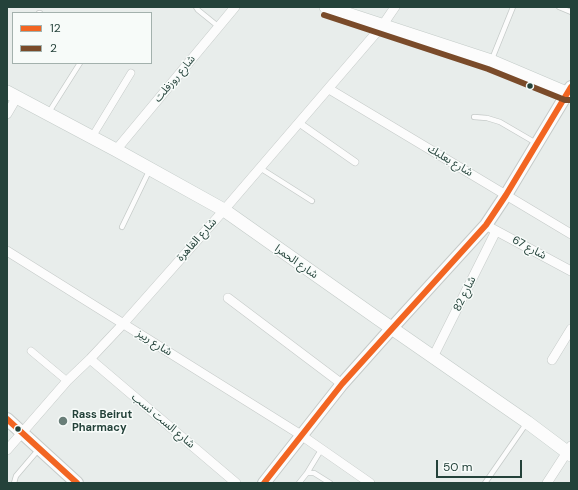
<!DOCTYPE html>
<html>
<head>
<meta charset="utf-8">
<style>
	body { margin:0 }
	#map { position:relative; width:578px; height:490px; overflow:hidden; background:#e8edeb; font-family:"DM Sans",sans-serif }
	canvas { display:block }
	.frame { position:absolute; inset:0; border:8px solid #24423a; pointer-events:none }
	.legend { position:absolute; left:12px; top:12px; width:140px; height:52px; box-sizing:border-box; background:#f7fbf9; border:1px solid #a3b1ad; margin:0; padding:5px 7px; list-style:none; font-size:12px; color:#24423a }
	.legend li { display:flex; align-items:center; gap:8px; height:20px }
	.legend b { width:20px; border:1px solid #a3b1ad }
	.scale { position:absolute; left:436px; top:460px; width:86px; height:18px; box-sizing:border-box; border:2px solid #24423a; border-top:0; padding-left:5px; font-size:12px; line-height:14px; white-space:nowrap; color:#24423a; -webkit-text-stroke:3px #f7fbf9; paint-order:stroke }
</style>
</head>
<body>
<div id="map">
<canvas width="578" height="490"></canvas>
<div class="frame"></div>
<ul class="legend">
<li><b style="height:5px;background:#f26522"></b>12</li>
<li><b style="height:5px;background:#7a4b2a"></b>2</li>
</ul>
<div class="scale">50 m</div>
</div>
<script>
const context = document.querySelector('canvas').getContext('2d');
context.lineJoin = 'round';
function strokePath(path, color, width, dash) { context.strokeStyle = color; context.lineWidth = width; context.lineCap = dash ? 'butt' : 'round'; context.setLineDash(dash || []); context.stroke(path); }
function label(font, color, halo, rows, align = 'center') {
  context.font = font + ' "DM Sans","Noto Sans Arabic",sans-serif'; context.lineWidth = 3; context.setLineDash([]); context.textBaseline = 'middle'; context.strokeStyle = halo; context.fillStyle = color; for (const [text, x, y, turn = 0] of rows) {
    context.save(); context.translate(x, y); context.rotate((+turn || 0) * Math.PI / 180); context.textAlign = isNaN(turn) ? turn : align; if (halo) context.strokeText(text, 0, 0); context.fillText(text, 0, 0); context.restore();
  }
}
const service = new Path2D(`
	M196 7 198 10 219 27
	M559 7 571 12
	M39 13H40
	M492 59 513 7
	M49 112 80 63
	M474 117 487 118 500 122 536 143
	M260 168 312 201
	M122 227 150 169
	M307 473 321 450
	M14 483 16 476 39 449
	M299 483 307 473H314L330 483
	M485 483 526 424`);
const pedestrian = new Path2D(`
	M299 123 355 162
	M92 137 131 73
	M31 351 67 381`);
const minor = new Path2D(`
	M329 89 571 234
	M7 114 17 97
	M116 150 235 7
	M491 228 571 271
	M7 251 301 435 370 483
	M228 298 342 384
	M433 357 496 231
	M90 359 236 483
	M552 360 571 329
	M7 450 67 381 90 359 123 324 224 210 382 26 395 7
	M547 483 571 446`);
const tertiary = new Path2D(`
	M7 419 77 483
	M264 483 342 384 391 329 486 225 506 195 571 87`);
const secondary = new Path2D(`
	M326 7 491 61 571 95
	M7 92 116 150 224 210 377 318 527 422 571 455`);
strokePath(service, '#c5cac8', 6);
strokePath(pedestrian, '#c5cac8', 8);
strokePath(minor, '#c5cac8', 10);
strokePath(tertiary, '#c5cac8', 14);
strokePath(secondary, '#c3cbc8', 14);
strokePath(service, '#fcfcfc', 4.5);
strokePath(pedestrian, '#fcfcfc', 7);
strokePath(minor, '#fcfcfc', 9);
strokePath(tertiary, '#fcfcfc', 12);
strokePath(secondary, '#fcfcfc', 13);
strokePath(new Path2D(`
	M7 419 77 483
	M264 483 342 384 486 225 506 195 571 87`), '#f26522', 6);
strokePath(new Path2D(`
	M324 15 488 69 565 100H571`), '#7a4b2a', 6);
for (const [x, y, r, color] of [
	[530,86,3.5,"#24423a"],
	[63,421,5,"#697e78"],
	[18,429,3.5,"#24423a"]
]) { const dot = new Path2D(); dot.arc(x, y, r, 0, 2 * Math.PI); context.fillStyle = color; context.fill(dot); strokePath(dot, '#f7fbf9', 1.5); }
label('11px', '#24423a', '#f7fbf9', [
	["شارع روزفلت",175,79,-50],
	["شارع بعلبك",450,161,31],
	["شارع القاهرة",197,240,-48],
	["شارع 67",529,248,28],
	["شارع الحمرا",296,262,35],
	["شارع 82",465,294,-64],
	["شارع ربيز",154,343,32],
	["شارع الست نسب",163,421,40]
]);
label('bold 11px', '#24423a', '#f7fbf9', [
	["Rass Beirut",72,415],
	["Pharmacy",72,428]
], 'left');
</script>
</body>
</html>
